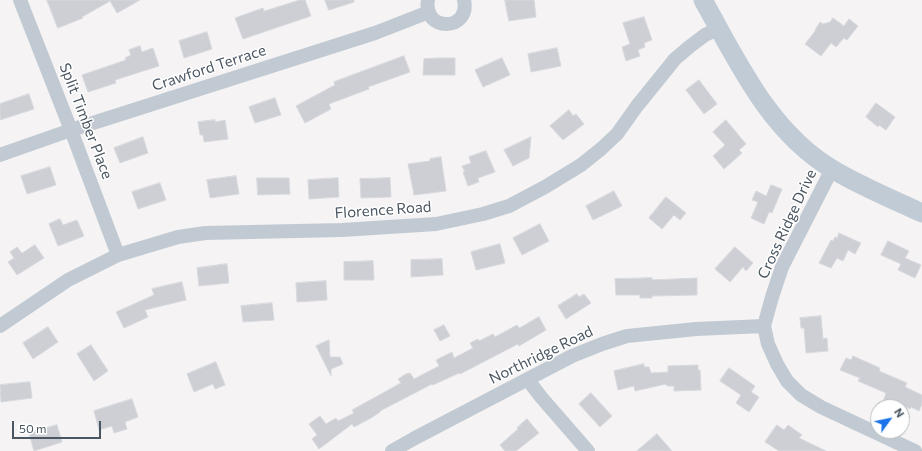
<!DOCTYPE html>
<html>
<head>
<meta charset="utf-8">
<style>
	body { margin:0 }
	#map { position:relative; width:922px; height:451px; overflow:hidden; background:#f5f3f3; font-family:Commissioner,sans-serif }
	canvas { display:block }
	.north { position:absolute; left:870px; top:399px; width:40px; height:40px; box-sizing:border-box; background:#fff; border:1px solid #b7bbc0; border-radius:50%; rotate:57deg; font-size:11px; font-weight:700; line-height:16px; text-align:center; color:#4a5661 }
	.north::after { content:''; display:block; margin:auto; width:14px; height:18px; background:#1a73e8; clip-path:polygon(50% 0,100% 100%,50% 72%,0 100%) }
	.scale { position:absolute; left:12px; top:421px; width:89px; height:18px; box-sizing:border-box; border:2px solid #4a5661; border-top:0; padding-left:5px; font-size:12px; line-height:14px; white-space:nowrap; color:#4a5661; -webkit-text-stroke:3px #fff; paint-order:stroke }
</style>
</head>
<body>
<div id="map">
<canvas width="922" height="451"></canvas>
<div class="north">N</div>
<div class="scale">50 m</div>
</div>
<script>
const context = document.querySelector('canvas').getContext('2d');
context.lineJoin = 'round';
function fillPath(path, color) { context.fillStyle = color; context.fill(path, 'evenodd'); }
function strokePath(path, color, width, dash) { context.strokeStyle = color; context.lineWidth = width; context.lineCap = dash ? 'butt' : 'round'; context.setLineDash(dash || []); context.stroke(path); }
function label(font, color, halo, rows, align = 'center') {
  context.font = font + ' Commissioner,sans-serif'; context.lineWidth = 3; context.setLineDash([]); context.textBaseline = 'middle'; context.strokeStyle = halo; context.fillStyle = color; for (const [text, x, y, turn = 0] of rows) {
    context.save(); context.translate(x, y); context.rotate((+turn || 0) * Math.PI / 180); context.textAlign = isNaN(turn) ? turn : align; if (halo) context.strokeText(text, 0, 0); context.fillText(text, 0, 0); context.restore();
  }
}
const building = new Path2D(`
	M47 0H140L117 13 110 1 82 17 83 18 58 28Z
	M300 0H305L311 16 243 39 235 18 263 8 264 11Z
	M325 0H354V2L329 10Z
	M505 0H534L536 17 509 21Z
	M644 17 652 40 644 43 645 47 638 50 640 56 626 61 622 47 630 44 623 23Z
	M833 18 844 26 849 19 858 26 847 40 844 38 836 47 831 43 821 56 805 44 816 30H815L820 22 823 24 830 22Z
	M207 32 212 49 184 58 179 41Z
	M140 46 142 52 153 48 159 66 115 80 116 83 88 92 82 75 126 60 125 58 131 55 129 50Z
	M557 48 561 66 531 72 528 54Z
	M404 56 410 72 368 87 369 89 329 104 331 109 305 123 296 106 335 85 334 82Z
	M438 58H455V75H423L424 59Z
	M502 58 510 75 483 87 475 70Z
	M699 80 717 104 704 114 686 90Z
	M29 94 34 109 0 120V104Z
	M275 98 281 115 255 123 249 107Z
	M876 103 895 117 886 130 879 125 878 127 866 117Z
	M569 110 573 116 576 114 584 124 563 140 550 126Z
	M215 120V122L225 120 228 139 204 142 203 135H200L198 122Z
	M726 120 746 144 739 150 742 153 724 169 713 156 725 145 713 132Z
	M143 137 148 153 120 163 114 148Z
	M531 137 529 158 513 166 504 150Z
	M486 151 495 172 478 178 479 182 468 186 463 172H465L462 166 471 163 469 157Z
	M441 157 446 191 414 195 408 164 430 161V159Z
	M50 167 56 185 27 194 21 176Z
	M236 176 239 194 210 198 207 180Z
	M257 178H289L290 194 258 195Z
	M338 178 339 197 309 199 308 180Z
	M390 178 391 197 361 198 360 179Z
	M160 183 166 200 138 209 132 192Z
	M771 185 782 189 772 213 769 212 764 224 751 218 758 202 752 200 756 191 766 196Z
	M614 191 622 206 593 220 586 206Z
	M666 197 686 213 680 220 674 215 662 229 649 218Z
	M60 219 63 225 77 220 84 236 58 246 49 224Z
	M540 224 549 241 522 255 513 238Z
	M839 233 861 243 855 254 848 250 843 261 837 258 831 268 819 263 831 240 833 241 835 237 837 238Z
	M888 241 909 251 905 258 921 265 915 278 898 270 901 264 881 255Z
	M500 244 505 263 476 270 471 252Z
	M35 245 44 258 17 275 8 262 14 258 10 252 17 247 22 253Z
	M735 247 753 263 746 271 743 267 730 282 715 269Z
	M442 259 443 275 411 277V260Z
	M373 261 374 280H344V262Z
	M227 264 229 283 199 286 197 268Z
	M652 278V280L697 278V295L652 296V298H640V295H616L615 279Z
	M326 281 327 300 297 302 296 283Z
	M182 282 186 300 145 310 148 317 124 328 116 312 154 295 152 289Z
	M577 294 579 297 584 294 591 303 566 319 558 306Z
	M272 303 274 320 243 322 241 306Z
	M821 316 823 339 827 338 828 351 806 353 804 328H801L800 318Z
	M539 317 546 330 519 346 518 344 460 374 459 373 433 385 432 384 380 411V412L371 418 354 427 352 424 319 449 312 439 317 435 309 424 320 416 326 424 336 418 338 421 354 413 352 410 401 383 398 379 406 374 410 373 414 379 439 366 436 360 452 352 454 358 473 348 470 343 478 339 479 341 493 334 495 337 517 325 519 328Z
	M444 325 450 336 440 341 434 330Z
	M48 327 58 342 33 359 23 343Z
	M329 340 330 357H340L343 364 331 369V376L316 346Z
	M91 345 108 371 94 381 77 354Z
	M853 356 880 368 879 371 907 383 905 387 922 395V404L919 411 911 407 910 409 898 403 894 407 883 402 886 393 858 381 860 378 840 370 846 358 851 360Z
	M216 362 225 385 215 389 213 384 194 392 187 374Z
	M644 364V367H649L651 373 668 372V366L698 365V370H700L701 390 674 391V386H667L666 384 635 391 634 386 618 390 614 371Z
	M729 368 755 386 751 392 759 397 749 412 736 403 741 395 720 381Z
	M30 382 32 398 1 402 0 385Z
	M591 393 612 416 600 427 579 404Z
	M132 399 138 417 125 422 127 429 114 433 112 426 99 430 94 411Z
	M527 419 539 433 516 451H505L500 445 518 429 517 428Z
	M57 425 62 442 34 451 29 433Z
	M777 425 784 430 788 425 802 435 799 438 826 451H779L765 442Z
	M657 434 672 451H637Z`);
fillPath(building, '#cdcfd5');
strokePath(building, '#d7d9de', 1);
strokePath(new Path2D(`
	M20 0 71 130 118 255
	M428 0C422 32 471 32 464 0
	M0 155 71 130 375 33 429 12
	M832 169 782 267 772 297 764 326 768 344 777 364 787 381 801 395 821 407 915 451
	M0 326 68 280 118 255 178 237 205 233 342 230 436 224 483 214 509 206 545 187 581 165 601 149 617 134 637 106 675 59 689 47 705 35 719 28
	M528 380 541 397 588 451
	M392 451 415 438 572 356 602 344 627 336 696 329 764 326`), '#c1cad2', 14);
strokePath(new Path2D(`
	M703 0C738 62 769 131 832 169 860 186 892 199 922 213`), '#c1cbd6', 19);
label('15px', '#4a5661', '#fff', [
	["Crawford Terrace",209,68,-18],
	["Split Timber Place",86,121,69],
	["Florence Road",383,210,-4],
	["Cross Ridge Drive",787,224,-65],
	["Northridge Road",541,355,-26]
]);
</script>
</body>
</html>
